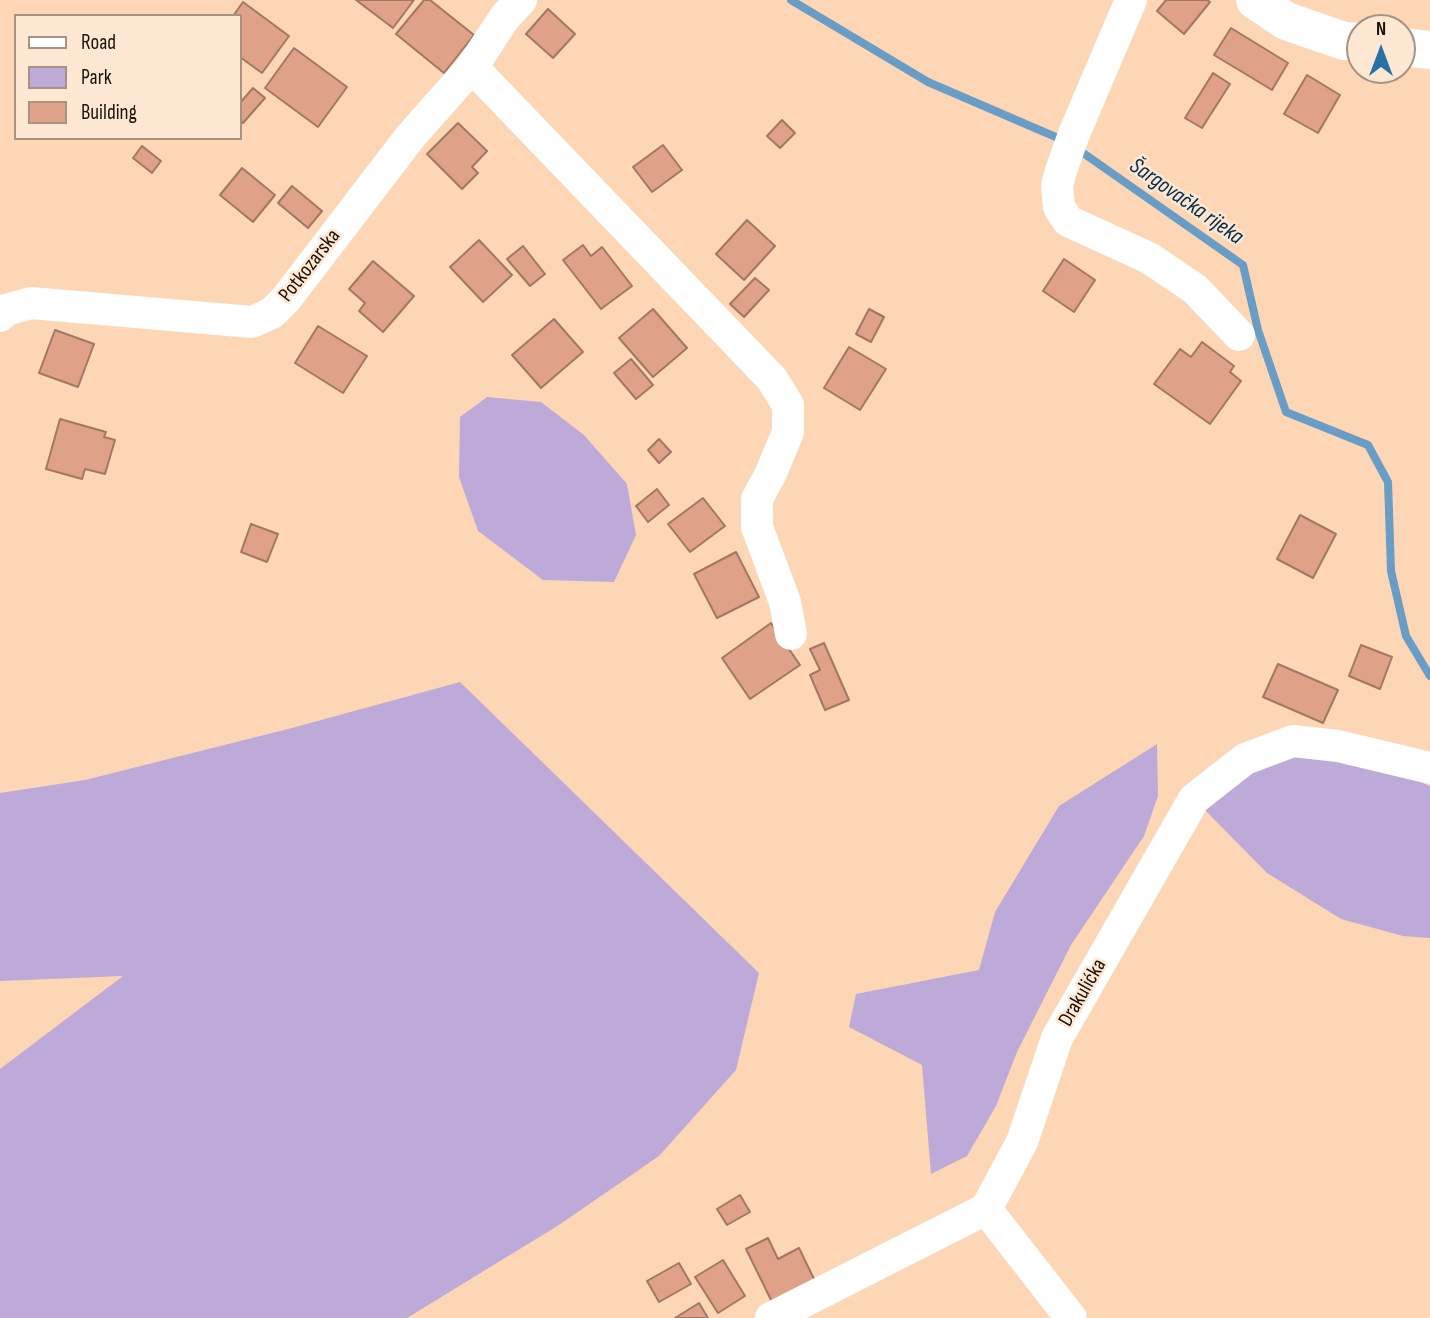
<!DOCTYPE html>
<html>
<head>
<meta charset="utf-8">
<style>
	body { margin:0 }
	#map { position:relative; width:1430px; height:1318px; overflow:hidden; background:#fdd7b5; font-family:"Sofia Sans Condensed",sans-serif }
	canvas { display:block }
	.legend { position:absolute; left:14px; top:14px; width:228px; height:126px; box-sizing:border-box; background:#ffe8d3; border:2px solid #a59281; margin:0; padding:9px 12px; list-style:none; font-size:21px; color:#1d1005 }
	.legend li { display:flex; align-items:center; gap:14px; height:35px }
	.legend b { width:35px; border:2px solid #a59281 }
	.north { position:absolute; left:1346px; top:14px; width:70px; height:70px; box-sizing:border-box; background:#ffe8d3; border:2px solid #a59281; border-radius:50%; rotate:0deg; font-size:19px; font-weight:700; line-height:28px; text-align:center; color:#1d1005 }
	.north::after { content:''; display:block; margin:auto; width:24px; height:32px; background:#2971a5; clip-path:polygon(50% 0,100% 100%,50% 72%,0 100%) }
</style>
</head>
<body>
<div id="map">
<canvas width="1430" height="1318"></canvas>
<ul class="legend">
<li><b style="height:9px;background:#fff"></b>Road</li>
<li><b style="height:19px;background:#bdaad8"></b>Park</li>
<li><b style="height:19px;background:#dfa288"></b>Building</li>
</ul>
<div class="north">N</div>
</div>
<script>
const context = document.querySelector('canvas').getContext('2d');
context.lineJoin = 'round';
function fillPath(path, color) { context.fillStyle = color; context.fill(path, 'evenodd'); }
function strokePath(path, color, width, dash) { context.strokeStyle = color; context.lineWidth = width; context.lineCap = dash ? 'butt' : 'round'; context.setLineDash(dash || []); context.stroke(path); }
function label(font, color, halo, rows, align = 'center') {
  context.font = font + ' "Sofia Sans Condensed",sans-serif'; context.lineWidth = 5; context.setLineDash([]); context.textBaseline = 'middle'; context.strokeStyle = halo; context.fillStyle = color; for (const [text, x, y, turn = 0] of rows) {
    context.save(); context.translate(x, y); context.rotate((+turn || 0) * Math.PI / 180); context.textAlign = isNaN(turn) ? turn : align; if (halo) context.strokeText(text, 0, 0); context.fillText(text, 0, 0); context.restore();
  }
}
fillPath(new Path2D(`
	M487 397 541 402 584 435 627 484 636 535 614 582 543 580 478 531 459 477 460 417Z
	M460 682 759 973 736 1070 659 1156 559 1225 407 1318H0V1069L123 976 0 981V793L85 780 292 728Z
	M1157 744 1158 796 1144 836 1071 945 1017 1052 996 1106 967 1156 931 1174 922 1065 849 1027 856 994 979 970 995 912 1059 806Z
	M1338 746 1430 786V938L1403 936 1341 919 1267 873 1194 799 1245 759Z`), '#bdaad8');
strokePath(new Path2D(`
	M791 0 928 82 1065 141
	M1076 148 1243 265 1258 330 1286 412 1368 445 1388 482 1391 571 1406 636 1430 676`), '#6a9dc6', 8);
const building = new Path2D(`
	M356 0H414L393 28Z
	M424 0H430L474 35 444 73 396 34Z
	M1166 0H1207L1210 2 1184 34 1157 11Z
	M243 2 289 36 262 73 240 57V16H233Z
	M548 9 575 34 553 58 526 34Z
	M1231 28 1288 63 1272 90 1214 55Z
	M294 48 347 87 318 127 265 88Z
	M1213 73 1230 84 1202 128 1185 118Z
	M1307 75 1340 95 1318 133 1284 114Z
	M253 88 265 98 243 123 240 120V103Z
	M782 120 795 133 780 148 767 136Z
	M458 123 487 151 472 167 478 173 462 189 427 154Z
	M663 145 682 170 652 192 633 167Z
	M142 146 161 161 152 173 133 158Z
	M242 168 275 195 253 222 220 195Z
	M292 186 322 211 308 228 278 203Z
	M747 220 775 246 744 280 716 254Z
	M479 240 512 275 483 302 450 267Z
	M583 245 591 256 602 247 632 286 601 309 563 260Z
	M523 246 545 274 530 286 507 259Z
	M1064 259 1095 280 1074 312 1043 291Z
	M373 261 414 296 383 332 359 311 365 303 349 289Z
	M755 278 769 290 744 317 730 304Z
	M653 309 687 348 653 377 619 338Z
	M869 309 884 317 871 342 856 334Z
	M554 319 583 352 541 388 512 355Z
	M318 326 367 356 343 393 295 363Z
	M55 330 94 344 78 387 39 373Z
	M1202 342 1234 366 1230 372 1241 381 1210 424 1154 384 1180 349 1191 357Z
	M849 347 886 369 860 410 824 388Z
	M631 359 653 385 636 399 614 373Z
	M60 419 106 432 104 437 115 440 105 474 85 469 82 479 46 469Z
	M659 439 671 452 659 463 648 450Z
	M657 489 669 505 648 522 636 506Z
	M703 498 725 526 690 552 668 524Z
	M1300 515 1336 534 1313 578 1277 559Z
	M251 524 278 534 267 562 241 552Z
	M736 552 759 597 717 618 694 574Z
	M771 623 800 665 750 699 722 658Z
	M824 643 849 700 825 710 810 675 820 670 810 649Z
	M1361 645 1392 657 1380 689 1349 676Z
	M1278 664 1338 690 1323 723 1263 697Z
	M740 1195 750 1212 727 1225 717 1209Z
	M768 1238 778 1259 799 1248 816 1283 773 1304 746 1249Z
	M723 1260 745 1296 718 1313 695 1277Z
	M679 1263 691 1284 659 1302 647 1281Z
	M699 1303 708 1318H675Z`);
fillPath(building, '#dfa288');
strokePath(building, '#a27764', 2);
strokePath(new Path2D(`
	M1131 0 1074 134 1062 168 1057 185 1059 207 1068 221 1149 258 1195 289 1239 335
	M472 67 772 379 788 405V432L771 473 757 499V527L785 602 791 634
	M0 316 6 310 31 303 252 322 272 313 286 299 410 137 472 67 505 17 521 0
	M986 1209 1071 1318
	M771 1318 986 1209 1022 1142 1057 1038 1194 799 1245 759 1293 741 1338 746 1430 768`), '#fff', 32);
strokePath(new Path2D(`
	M1255 0 1286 21 1344 41 1360 42
	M1402 47 1430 50`), '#fff', 38);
label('21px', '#1d1005', '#ffe8d3', [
	["Potkozarska",310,266,-52],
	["Drakulićka",1083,993,-60]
]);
label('italic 23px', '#052e4a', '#ffe8d3', [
	["Šargovačka rijeka",1186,202,35]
]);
</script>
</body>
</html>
